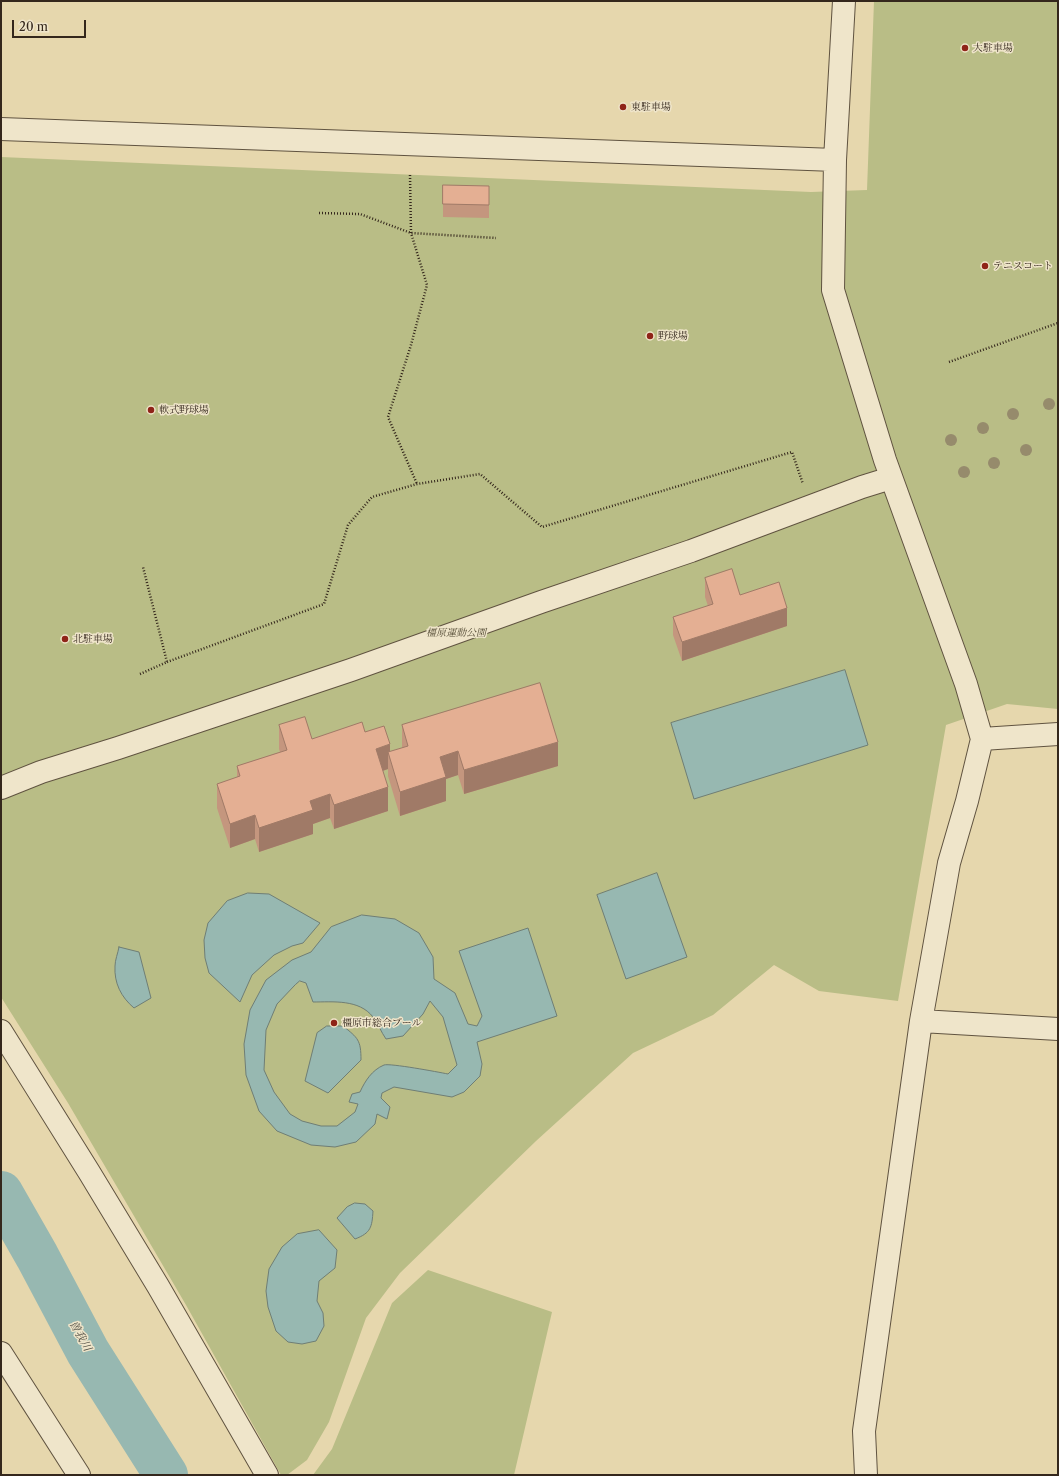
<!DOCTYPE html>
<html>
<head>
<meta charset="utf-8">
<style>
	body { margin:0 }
	#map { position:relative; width:1059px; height:1476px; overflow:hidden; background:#e6d7ad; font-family:"Libre Caslon Text",serif }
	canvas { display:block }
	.frame { position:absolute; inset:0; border:2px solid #34271c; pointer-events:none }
	.scale { position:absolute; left:12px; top:20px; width:74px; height:18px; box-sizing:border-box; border:2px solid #34271c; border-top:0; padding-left:5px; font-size:12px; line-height:14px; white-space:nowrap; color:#34271c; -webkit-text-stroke:3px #efe5ca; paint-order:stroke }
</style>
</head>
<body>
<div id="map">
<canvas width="1059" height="1476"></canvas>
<div class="frame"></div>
<div class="scale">20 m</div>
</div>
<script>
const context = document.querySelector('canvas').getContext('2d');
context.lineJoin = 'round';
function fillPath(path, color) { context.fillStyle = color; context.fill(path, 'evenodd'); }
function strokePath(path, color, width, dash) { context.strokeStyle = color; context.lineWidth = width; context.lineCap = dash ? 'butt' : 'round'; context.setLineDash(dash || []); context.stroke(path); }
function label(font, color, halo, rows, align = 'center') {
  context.font = font + ' "Libre Caslon Text","Noto Serif JP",serif'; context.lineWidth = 3; context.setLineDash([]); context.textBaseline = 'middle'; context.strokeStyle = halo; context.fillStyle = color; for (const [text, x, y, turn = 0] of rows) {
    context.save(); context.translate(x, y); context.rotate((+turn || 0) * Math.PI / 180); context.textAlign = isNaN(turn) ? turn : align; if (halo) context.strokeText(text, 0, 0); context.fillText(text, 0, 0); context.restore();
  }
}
fillPath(new Path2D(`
	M874 1H1058V709L1007 704 946 725 898 1001 819 991 774 965 713 1015 633 1053 536 1141 400 1273 366 1318 329 1422 307 1460 287 1475H281L186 1305 68 1103 1 997V157L811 192 867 190Z
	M428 1270 552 1312 514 1475H313L332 1449 392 1303Z`), '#b9bd86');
const water = new Path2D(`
	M845 670 868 745 694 799 671 723Z
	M657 873 687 957 626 979 597 895Z
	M248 893 269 894 320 923 303 943 292 946 274 955 252 975 240 1002 209 973 205 958 204 940 208 923 227 901Z
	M362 915 395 919 419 933 433 957 434 979 455 993 468 1024 477 1026 482 1016 459 951 528 928 557 1016 477 1042 482 1064 480 1076 464 1092 452 1097 394 1087 382 1093 381 1098 390 1107 387 1119 377 1114 375 1124 356 1142 335 1147 311 1145 277 1131 259 1111 246 1075 244 1044 250 1010 266 980 292 960 311 952 331 927ZM300 981 306 983 313 1002C333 1002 359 999 373 1017 378 1023 381 1032 386 1039L403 1036 423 1014 430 1001 443 1017 457 1065 448 1074C438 1072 390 1063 384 1065 372 1070 365 1081 360 1092L352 1094 349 1102 358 1104 355 1112 337 1126H321L302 1121 290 1114 274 1092 264 1070 266 1030 277 1004 295 985Z
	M119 947 139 952 151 998 134 1008C121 997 114 983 115 966 115 960 118 953 119 947Z
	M327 1026H343C358 1038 361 1040 361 1060L328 1093 305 1081 317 1033Z
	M355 1203 365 1204 373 1211C372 1227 371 1233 355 1239L337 1218 347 1207Z
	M319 1230 337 1250 335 1268 319 1281 317 1301 323 1313 324 1326 316 1341 302 1344 288 1342 276 1331 268 1307 266 1291 269 1269 282 1247 297 1234Z`);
fillPath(water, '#97b8b1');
strokePath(water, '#6f7e75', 1);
strokePath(new Path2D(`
	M1 1193 37 1256 88 1352 166 1475`), '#97b8b1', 44);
const minor = new Path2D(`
	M844 1 835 160 833 290 885 460 966 684 982 739 967 801 949 863 921 1021 864 1431 866 1475
	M1 129 835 160
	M982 739 1058 734
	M1 788 41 772 118 748 351 670 541 602 691 551 862 487 891 478
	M921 1021 1058 1029
	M1 1031 89 1172 158 1286 267 1475
	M1 1353 79 1475`);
strokePath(minor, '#605340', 24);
strokePath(new Path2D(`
	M410 175 411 233 427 285 411 345 388 417 417 484
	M319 213 360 214 411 233 496 238
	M949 362 1058 323
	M167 662 324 604 348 525 372 497 417 484 480 474 542 527 792 452 803 484
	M140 674 167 662 143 567`), '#34271c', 2.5, [1, 2]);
strokePath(minor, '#efe5ca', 22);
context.fillStyle = '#968b6c';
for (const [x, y] of [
	[1049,404],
	[1013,414],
	[983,428],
	[951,440],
	[1026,450],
	[994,463],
	[964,472]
]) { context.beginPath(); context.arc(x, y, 6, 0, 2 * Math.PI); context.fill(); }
fillPath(new Path2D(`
	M489 186V218L443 217V204Z
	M705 578 740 595 787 626 682 661 673 635V617L708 606 705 597Z
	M279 725 312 739 365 732 390 752 402 748V725L558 766 464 794 458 775 446 779V801L400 816 388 776V769L383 771 388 811 334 829 330 818 313 824V834L259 852 255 839 230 848 217 808V784L237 778V766L280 752 279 749Z`), '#c4967e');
fillPath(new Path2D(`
	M787 608V626L682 661V642Z
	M558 742V766L464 794V770Z
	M390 744V759L388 752V769L376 773V749Z
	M458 751V775L446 779V801L400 816V792L440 757Z
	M388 787V811L334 829V805Z
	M330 794V818L313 824V834L259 852V828L310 801Z
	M255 815V839L230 848V824Z`), '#a07a67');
const building = new Path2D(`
	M443 185 489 186V205L443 204Z
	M732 569 740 595 779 582 787 608 682 642 673 617 713 604 705 578Z
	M540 683 558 742 464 770 458 751 440 757 446 777 400 792 388 752 408 746 402 725Z
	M305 717 312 739 362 722 365 732 384 726 390 744 376 749 388 787 334 805 330 794 310 801 313 810 259 828 255 815 230 824 217 784 240 776 237 766 287 750 279 725Z`);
fillPath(building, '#e4af93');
strokePath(building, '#a07a67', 1);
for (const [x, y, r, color] of [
	[965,48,4,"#8f2418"],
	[623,107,4,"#8f2418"],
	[985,266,4,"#8f2418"],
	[650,336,4,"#8f2418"],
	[151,410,4,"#8f2418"],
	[65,639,4,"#8f2418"],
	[334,1023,4,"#8f2418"]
]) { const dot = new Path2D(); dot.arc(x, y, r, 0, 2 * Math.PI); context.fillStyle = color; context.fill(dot); strokePath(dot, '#efe5ca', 1.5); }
label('10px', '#34271c', '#efe5ca', [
	["大駐車場",973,48],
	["東駐車場",631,107],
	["テニスコート",993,266],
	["野球場",658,336],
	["軟式野球場",159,410],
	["北駐車場",73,639],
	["橿原市総合プール",342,1023]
], 'left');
label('italic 10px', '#554c36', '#efe5ca', [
	["橿原運動公園",456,633]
]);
label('italic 11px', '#4d4b41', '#efe5ca', [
	["曽我川",80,1336,61]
]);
</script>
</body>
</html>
